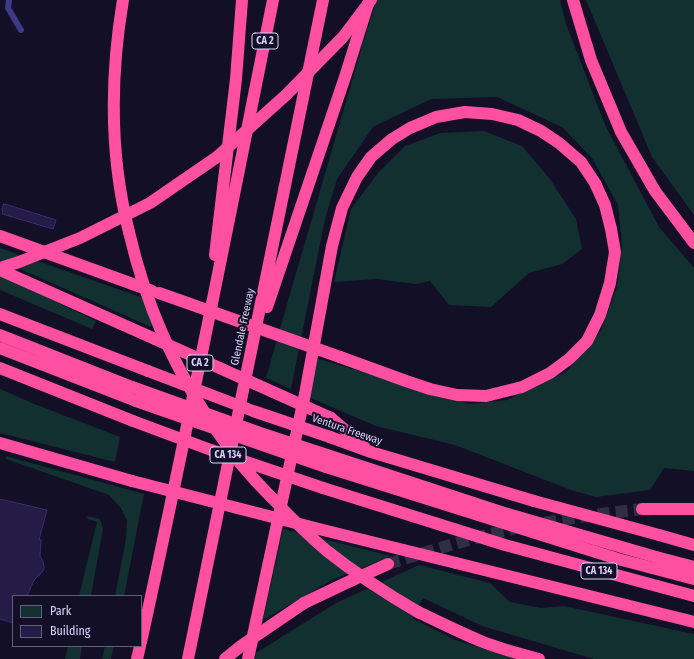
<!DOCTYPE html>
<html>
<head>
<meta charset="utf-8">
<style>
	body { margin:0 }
	#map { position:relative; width:694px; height:659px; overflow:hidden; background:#130f26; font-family:"Fira Sans Condensed",sans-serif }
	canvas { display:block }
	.legend { position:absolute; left:12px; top:595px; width:130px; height:52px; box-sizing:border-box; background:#130f26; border:1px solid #625e7d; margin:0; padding:5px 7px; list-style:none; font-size:12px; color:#d9d4ff }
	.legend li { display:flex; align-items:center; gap:8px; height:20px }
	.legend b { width:20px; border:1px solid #625e7d }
</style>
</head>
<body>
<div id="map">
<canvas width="694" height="659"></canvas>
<ul class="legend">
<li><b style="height:11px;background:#12302f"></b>Park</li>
<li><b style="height:11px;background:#241b47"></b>Building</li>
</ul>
</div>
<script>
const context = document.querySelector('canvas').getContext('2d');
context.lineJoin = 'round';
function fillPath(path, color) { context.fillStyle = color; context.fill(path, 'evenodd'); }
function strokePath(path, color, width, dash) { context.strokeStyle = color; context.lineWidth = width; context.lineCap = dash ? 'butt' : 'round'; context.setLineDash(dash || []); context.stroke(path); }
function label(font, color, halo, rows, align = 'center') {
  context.font = font + ' "Fira Sans Condensed",sans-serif'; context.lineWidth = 4; context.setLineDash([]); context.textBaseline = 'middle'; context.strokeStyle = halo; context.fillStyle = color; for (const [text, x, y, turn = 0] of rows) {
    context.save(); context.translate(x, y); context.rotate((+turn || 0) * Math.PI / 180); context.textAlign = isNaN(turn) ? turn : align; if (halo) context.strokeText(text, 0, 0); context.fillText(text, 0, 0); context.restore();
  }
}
fillPath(new Path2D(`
	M377 0H560L566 24 606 127 659 227 694 268V471L664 468 650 490 596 497 571 490 455 445 376 426 308 397 316 358 470 404 507 400 566 372 601 331 617 287 622 245 618 205 592 158 562 127 497 97 431 99 373 127 337 179 325 219 291 389 266 378 292 287 364 40Z
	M586 0H694V215L652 157Z
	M484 131 522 146 550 179 576 219 582 249 562 264 529 273 491 307 449 305 430 281 416 284 376 279 334 282 351 209 378 173 405 146 440 133Z
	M0 248 158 303 151 327 0 260Z
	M0 275 96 321 92 329 0 290Z
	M0 389 32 403 120 437 115 462 0 433Z
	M6 456 144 494 124 596H115L126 539 127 520 121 508 109 495 6 459Z
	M88 516 100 519 103 528 91 596H79L97 522 88 519 87 517Z
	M283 529 391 556 332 580 263 620Z
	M419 565 490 583 510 602 541 608 564 606 694 634V659H594L482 626 423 598 412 618 455 640 517 659H255L256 653 336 603Z
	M68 646H82L80 659H65Z
	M105 646H114L111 659H102Z`), '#12302f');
const building = new Path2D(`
	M4 204 5 205V204L56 220 53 229 2 214 3 210H2Z
	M0 499 47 510 39 540H41L40 556 43 561 44 568 43 571 34 580 27 596H13V623L0 619Z`);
fillPath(building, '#241b47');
strokePath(building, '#3b2d73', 1);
strokePath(new Path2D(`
	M388 564C432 550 476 537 521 527 561 519 601 514 642 509`), '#312d47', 12, [12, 6]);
strokePath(new Path2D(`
	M9 0 8 8 21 30`), '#3d3a85', 6);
strokePath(new Path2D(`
	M123 0C110 77 110 157 129 232
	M573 0 591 60 621 132 655 191 694 243
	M0 236 152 291
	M215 255 236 79 242 0
	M0 270 155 339
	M267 307 345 77 368 4
	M0 314 148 371
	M0 335 132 387
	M0 348 136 401
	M0 368 133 421
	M331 418 364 446
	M330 437 371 452 534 501
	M0 443 132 481
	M327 455 501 512
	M326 467 618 559 694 579
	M323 488 505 545 694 596
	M642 509H694
	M659 535 694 545
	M656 557 694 567
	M456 563 694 622
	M304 603 346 583 388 564
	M418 612C439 622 461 633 483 642 501 649 520 654 539 659
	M141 642C188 429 230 214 273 0
	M137 659 140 646
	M188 659 323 0
	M248 659 305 394 332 246 342 208 357 177 371 157 392 139 410 128 436 117 465 112 492 114 518 120 541 131 559 143 581 162 595 183 605 205 611 229 615 252 610 283 600 315 587 341 569 359 550 373 522 387 486 396 457 395 430 389 406 381 340 357`), '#ff4fa3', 12);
strokePath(new Path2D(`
	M129 232C137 266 148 301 162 333 179 371 199 407 224 441 229 448 234 456 240 463 250 475 261 487 273 499 290 517 308 535 327 551 356 574 387 594 418 612
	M0 268 19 262 80 238 150 203 217 157 286 95 343 37 371 0
	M159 293 340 357
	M155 339 331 418
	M148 371 253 411 330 437
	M132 387 260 433 327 455
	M136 401 326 467
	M133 421 211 450 323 488
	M132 481 323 530 456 563
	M534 501 659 535
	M501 512 656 557
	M225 659 241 646 304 603`), '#ff4fa3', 12);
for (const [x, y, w] of [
	[265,41,26],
	[200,363,26],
	[228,455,36],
	[599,571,36]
]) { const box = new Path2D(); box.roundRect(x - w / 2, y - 8, w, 16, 3); context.fillStyle = '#130f26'; context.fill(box); strokePath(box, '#d9d4ff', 1); }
label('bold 10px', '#d9d4ff', null, [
	["CA 2",265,41],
	["CA 2",200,363],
	["CA 134",228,455],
	["CA 134",599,571]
]);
label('11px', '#d9d4ff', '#130f26', [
	["Glendale Freeway",243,327,-78],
	["Ventura Freeway",347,430,19]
]);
</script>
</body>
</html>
